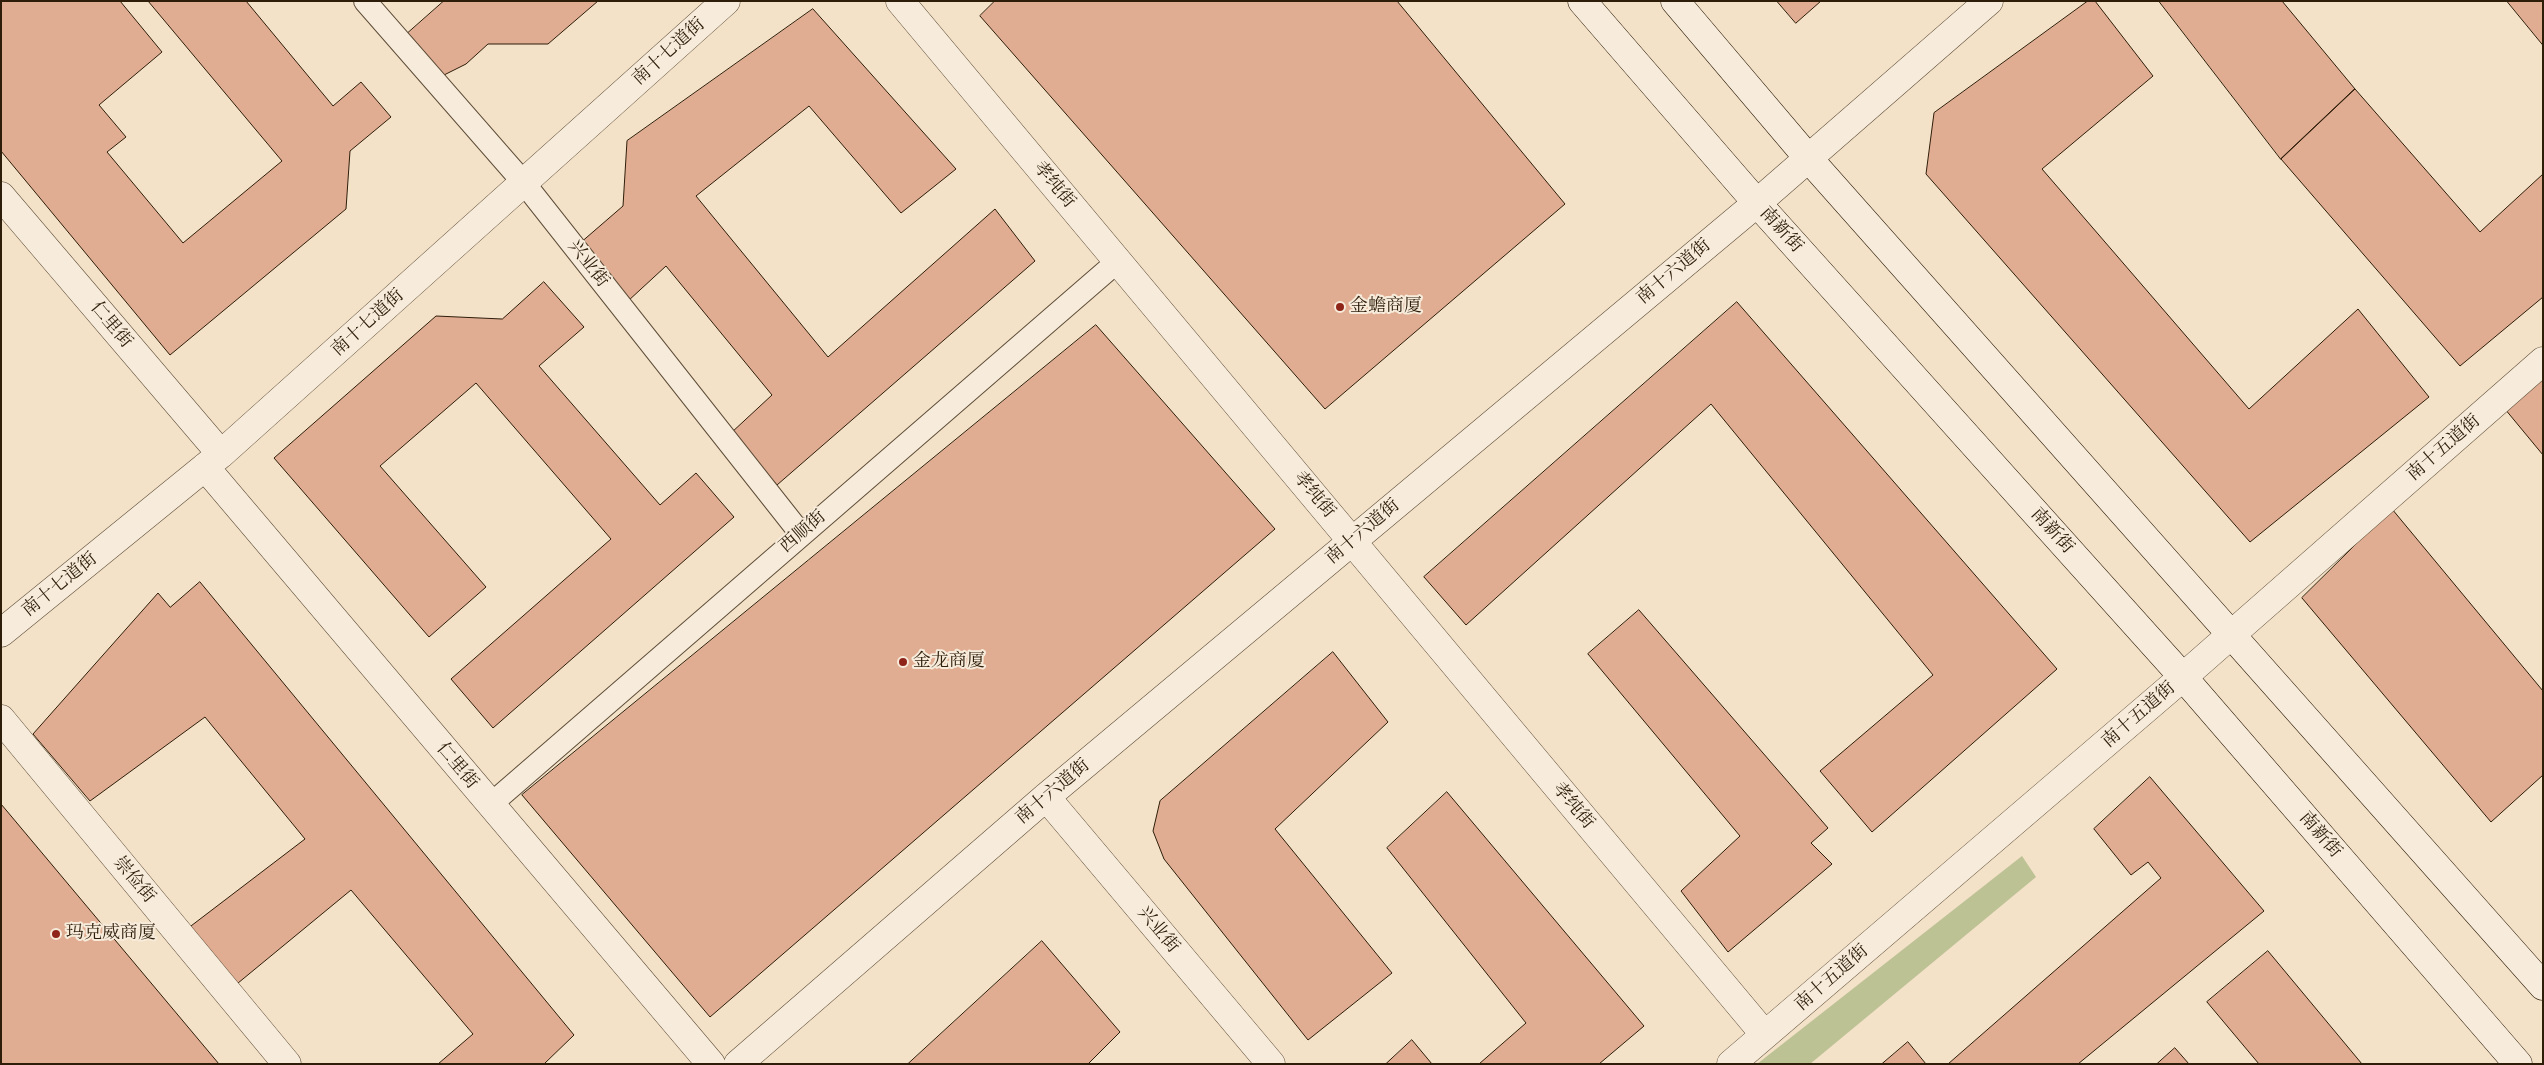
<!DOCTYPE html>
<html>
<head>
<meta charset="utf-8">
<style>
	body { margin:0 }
	#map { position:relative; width:2544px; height:1065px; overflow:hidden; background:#f3e1c8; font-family:"IM FELL French Canon",serif }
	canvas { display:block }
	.frame { position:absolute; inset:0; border:2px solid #2e1d09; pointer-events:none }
</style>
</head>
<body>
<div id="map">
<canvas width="2544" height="1065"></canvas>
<div class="frame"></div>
</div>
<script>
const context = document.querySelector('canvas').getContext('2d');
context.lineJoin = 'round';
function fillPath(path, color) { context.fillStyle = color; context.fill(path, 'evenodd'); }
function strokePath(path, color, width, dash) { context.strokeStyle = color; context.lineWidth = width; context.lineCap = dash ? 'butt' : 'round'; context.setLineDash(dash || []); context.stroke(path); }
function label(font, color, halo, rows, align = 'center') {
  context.font = font + ' "IM FELL French Canon","Noto Serif SC",serif'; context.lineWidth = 4; context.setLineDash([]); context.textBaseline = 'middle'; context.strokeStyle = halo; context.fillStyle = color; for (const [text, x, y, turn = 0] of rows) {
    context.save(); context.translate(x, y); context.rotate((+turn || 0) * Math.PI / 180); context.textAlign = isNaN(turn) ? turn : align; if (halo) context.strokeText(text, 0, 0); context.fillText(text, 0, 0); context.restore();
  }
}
fillPath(new Path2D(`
	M2022 856 2036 877 1810 1064H1757Z`), '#bdc295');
const building = new Path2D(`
	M1 1H120L162 52 99 105 126 137 107 152 183 243 282 161 148 1H246L333 106 361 82 391 117 350 151 346 209 170 355 1 151Z
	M444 1H598L548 44H488L466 64 444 75 408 33Z
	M995 1H1397L1565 204 1325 409 980 16Z
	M1777 1H1821L1796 23Z
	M2088 1H2095L2153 76 2042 169 2249 409 2358 309 2429 397 2250 542 1926 174 1934 113Z
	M2159 1H2282L2355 89 2281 159Z
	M2507 1H2543V45Z
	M813 9 956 169 901 213 809 106 696 196 828 357 995 209 1035 261 777 485 731 433 772 395 666 266 628 301 579 244 623 206 627 141Z
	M2355 89 2480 232 2543 174V297L2460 366 2281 159Z
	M544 282 584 327 539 366 660 505 696 473 734 517 493 728 451 679 611 539 476 383 380 466 486 587 429 637 274 458 436 316 502 319Z
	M1737 302 2057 669 1872 832 1820 771 1933 675 1711 404 1466 625 1424 577Z
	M1096 325 1275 529 710 1017 522 795Z
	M2543 371V455L2500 403Z
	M2392 509 2543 691V775L2491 822 2302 598Z
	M200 582 574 1035 544 1064H438L473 1034 351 890 232 988 187 929 305 839 205 717 90 801 33 734 158 593 170 607Z
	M1639 610 1828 828 1811 843 1832 864 1728 952 1681 891 1740 836 1588 654Z
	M1333 652 1388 722 1275 829 1392 973 1308 1040 1164 859 1153 831 1160 801Z
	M2150 777 2264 911 2078 1064H1948L2161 878 2148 862 2131 875 2094 829Z
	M1447 792 1644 1026 1599 1064H1479L1526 1023 1387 848Z
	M1 804 219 1064H1Z
	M1042 941 1120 1032 1088 1064H908Z
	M2268 951 2362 1064H2259L2207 1002Z
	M1412 1040 1432 1064H1386Z
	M1908 1042 1926 1064H1882Z
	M2175 1048 2189 1064H2157Z`);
fillPath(building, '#e0ad92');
strokePath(building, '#2e1d09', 1);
const service = new Path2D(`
	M365 1 524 183 801 534
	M490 805 1118 261`);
const tertiary = new Path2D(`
	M900 1 1765 1035
	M1 196 221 454
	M205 467 711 1064
	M1 633 221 454 726 1
	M1 719 287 1064
	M1046 797 1271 1064
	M738 1064 1046 797 1757 203 1989 1
	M1731 1064 2183 677 2543 361`);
const secondary = new Path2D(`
	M1582 1 1757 203 2183 677 2518 1064
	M1675 1 1809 159 2543 986`);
strokePath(service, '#5f4e39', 24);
strokePath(tertiary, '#5f4e39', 29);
strokePath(secondary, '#2e1d09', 29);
strokePath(service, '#f7ecdb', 22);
strokePath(tertiary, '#f7ecdb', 28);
strokePath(secondary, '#f7ecdb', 28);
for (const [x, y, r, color] of [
	[1340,307,5,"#8f2418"],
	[903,662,5,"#8f2418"],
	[56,934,5,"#8f2418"]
]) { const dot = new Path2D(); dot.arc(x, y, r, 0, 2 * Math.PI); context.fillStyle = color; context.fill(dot); strokePath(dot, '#f7ecdb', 2); }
label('18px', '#2e1d09', '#f7ecdb', [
	["南十七道街",669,52,-42],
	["孝纯街",1054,185,50],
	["南新街",1781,230,48],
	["兴业街",588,264,52],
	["南十六道街",1674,272,-40],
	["南十七道街",368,323,-42],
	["仁里街",111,325,50],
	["南十五道街",2444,448,-41],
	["孝纯街",1314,495,50],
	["南新街",2052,531,48],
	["西顺街",803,532,-41],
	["南十六道街",1363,532,-40],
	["南十七道街",60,585,-39],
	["南十五道街",2139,715,-41],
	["仁里街",457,766,50],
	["南十六道街",1053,792,-40],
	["孝纯街",1573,806,50],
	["南新街",2320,835,49],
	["崇俭街",134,880,50],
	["兴业街",1158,930,50],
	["南十五道街",1832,978,-41]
]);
label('18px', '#2e1d09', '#f7ecdb', [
	["金蟾商厦",1350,307],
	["金龙商厦",913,662],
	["玛克威商厦",66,934]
], 'left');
</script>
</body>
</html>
